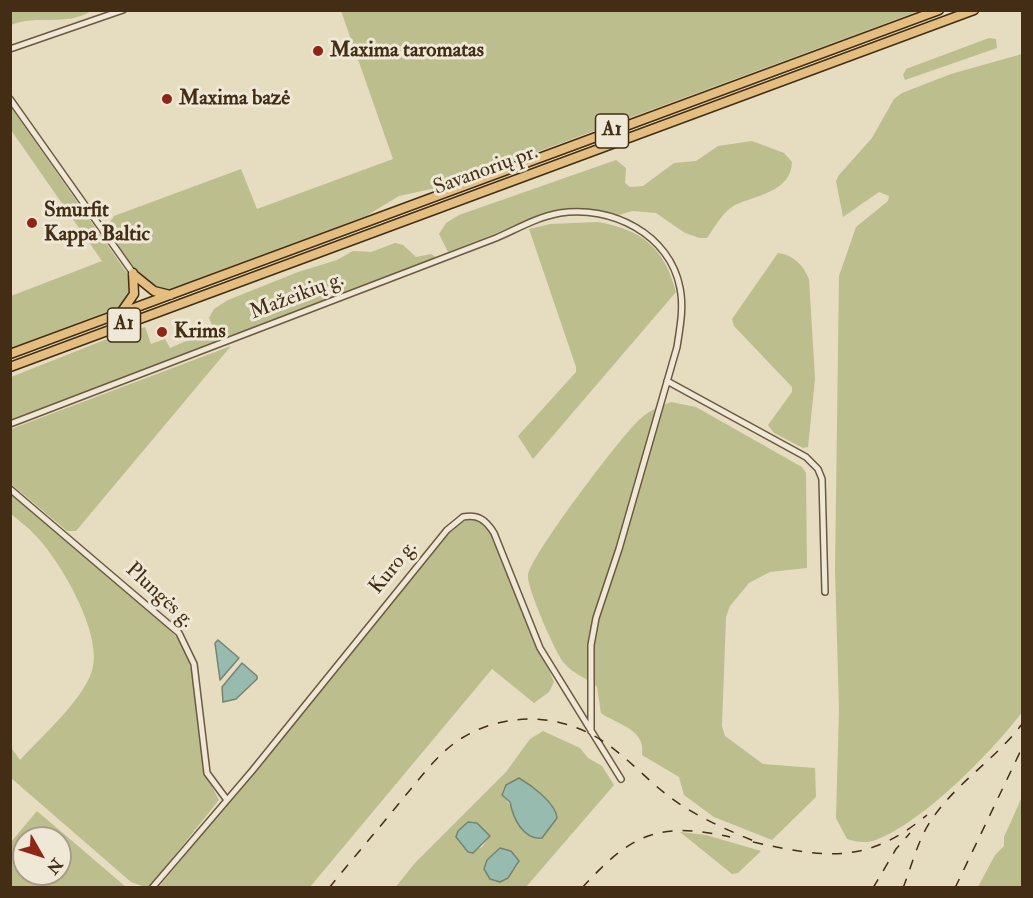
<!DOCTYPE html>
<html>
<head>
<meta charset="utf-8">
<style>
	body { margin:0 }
	#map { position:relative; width:1033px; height:898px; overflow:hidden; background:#e6dcc0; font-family:"IM FELL Double Pica",serif }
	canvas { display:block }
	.frame { position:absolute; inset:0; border:12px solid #432d15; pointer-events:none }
	.north { position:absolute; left:12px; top:826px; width:60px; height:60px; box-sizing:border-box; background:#efe8d6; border:2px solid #aa9d89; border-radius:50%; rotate:129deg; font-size:16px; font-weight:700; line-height:24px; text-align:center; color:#432d15 }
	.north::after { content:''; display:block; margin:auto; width:21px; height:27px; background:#8f2418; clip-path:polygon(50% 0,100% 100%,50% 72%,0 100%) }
</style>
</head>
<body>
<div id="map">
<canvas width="1033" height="898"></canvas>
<div class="frame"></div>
<div class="north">N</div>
</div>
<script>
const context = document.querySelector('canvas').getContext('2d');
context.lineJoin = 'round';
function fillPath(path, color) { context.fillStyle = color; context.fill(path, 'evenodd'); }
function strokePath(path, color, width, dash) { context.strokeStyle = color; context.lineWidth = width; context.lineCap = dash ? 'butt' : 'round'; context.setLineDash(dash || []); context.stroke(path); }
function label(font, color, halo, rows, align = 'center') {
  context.font = font + ' "IM FELL Double Pica",serif'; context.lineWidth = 6; context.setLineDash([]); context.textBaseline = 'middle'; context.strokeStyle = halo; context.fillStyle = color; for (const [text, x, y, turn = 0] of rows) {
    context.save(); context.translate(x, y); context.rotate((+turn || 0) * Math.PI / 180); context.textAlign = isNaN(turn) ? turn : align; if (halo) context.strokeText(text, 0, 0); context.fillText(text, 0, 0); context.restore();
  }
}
fillPath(new Path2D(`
	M11 10H91V11C66 27 36 14 11 25Z
	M341 11H919L445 186 399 196 366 216 169 289C144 295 121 249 108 232V225L114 216 241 169 257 209 393 159Z
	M989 38 996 39 997 48 905 80 903 75 906 69Z
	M1022 54V712C993 751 924 821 878 839 867 844 858 842 847 839L836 818 839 709 835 570 839 276 856 227 888 201 889 196 879 192 843 217 836 181 839 175 872 138 894 99 902 93 951 74Z
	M10 106 129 276 131 293 119 307 11 348V296L102 261 11 130Z
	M752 141 784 153 792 162C791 192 756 195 735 205 723 211 715 227 707 238H700L685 233 656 213 632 211 619 215 574 209 550 212 448 252 439 234 446 223 459 215 616 160 626 168 625 183 630 187 643 186 674 163 696 161 718 146Z
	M598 222C642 230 664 247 676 292L533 459 518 436 576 372V367L529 229 550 224Z
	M395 243 403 245 416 257 431 254 437 258 11 420V377L117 335 145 327 151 344 165 339 170 348 214 329 209 318 214 309 228 300 298 272 337 260 353 251 371 252Z
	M778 253C794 255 803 265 809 279L815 379 808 447 803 448 774 433 768 425 792 392V387L734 326 732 319Z
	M231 346 76 531H67L11 484V429Z
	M671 402 696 407 802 467 806 473 807 568 770 572 749 583 730 606 726 617 722 726 725 736 763 764 815 768 816 797 772 840 714 817 684 795 679 777 642 755C646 729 618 725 601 713L597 687C587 678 573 674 564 663 556 654 526 586 528 575 531 555 617 442 636 423 646 412 658 407 671 402Z
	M11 494 152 612 183 644 194 678 203 770 219 800 150 886 145 887 131 882 11 778 10 746 20 760C42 736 82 701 92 671 104 635 60 560 35 535 28 527 19 521 11 514Z
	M470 519 481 523 489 531 554 682 549 692 534 703 492 669 310 887 158 888 447 536 456 525Z
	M543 731 580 748 588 758 602 766 614 785 526 887 395 888 414 864 506 772 530 739ZM519 778C531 785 556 802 557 818L542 838C518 841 516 806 502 795L503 789ZM468 822 481 826 490 836 482 847 468 852 458 841V831ZM515 854 518 865 508 878 484 869 487 860Z
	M1022 797V887H978L995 855 1004 846V837Z
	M37 811 126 887H11V842ZM24 838H60V874H24Z
	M680 832 706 835 761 851 738 873 732 874Z`), '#bcbe8d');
const water = new Path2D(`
	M218 640 239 658 220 680 215 643Z
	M242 663 257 676V679L236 699 223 702 222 687Z
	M519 778C531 785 556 803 557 818L542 838C523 840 513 818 510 802L502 795 506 785Z
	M468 822 477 823 490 836 473 853 468 852 456 837 458 831Z
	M500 848 511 851 519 861 508 878 500 882 490 879 484 869 487 860Z`);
fillPath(water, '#97bcaf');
strokePath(water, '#758371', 1.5);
const minor = new Path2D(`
	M10 49 123 10
	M10 99 133 273
	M667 381 806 457 818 469 822 479 825 592
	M10 424 496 238C517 229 537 217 560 213 611 205 670 234 680 288 684 308 680 327 677 347L619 549 596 618 591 645V731
	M10 489 179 633 194 664 207 773 227 800
	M152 888 252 771 447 530 463 517C478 514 486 520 494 533L540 648 621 779`);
const trunk = new Path2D(`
	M133 274 154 291 170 295
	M120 314 134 294 133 273
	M10 354 939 10
	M10 367 974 10`);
strokePath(minor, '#6c5940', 8);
strokePath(trunk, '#432d15', 11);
strokePath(minor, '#efe8d6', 5);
strokePath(trunk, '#e3be80', 8);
strokePath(new Path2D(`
	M753 842C825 858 867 865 927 815
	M329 888C354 857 380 827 405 796 422 776 439 752 462 738 504 712 559 713 601 740 626 756 647 780 671 798 698 818 730 831 761 844
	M582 888C631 834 658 821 730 837
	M873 888 896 849 910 833
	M903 888C912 865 918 839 932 819 957 782 996 759 1022 724
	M955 888 1022 748`), '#432d15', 1.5, [10, 10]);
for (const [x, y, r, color] of [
	[318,51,6,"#8f2418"],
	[167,99,6,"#8f2418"],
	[32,223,6,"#8f2418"],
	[162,332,6,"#8f2418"]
]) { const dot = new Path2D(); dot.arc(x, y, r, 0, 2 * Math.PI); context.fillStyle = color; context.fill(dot); strokePath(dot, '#efe8d6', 2); }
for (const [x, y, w] of [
	[612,131,33],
	[124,325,33]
]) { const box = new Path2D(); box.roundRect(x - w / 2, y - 17, w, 34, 4.5); context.fillStyle = '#efe8d6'; context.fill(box); strokePath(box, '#432d15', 1.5); }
label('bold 20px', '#432d15', null, [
	["A1",612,131],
	["A1",124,325]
]);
label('bold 21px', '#432d15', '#efe8d6', [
	["Maxima taromatas",330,51],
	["Maxima bazė",179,99],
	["Smurfit",44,211],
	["Kappa Baltic",44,235],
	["Krims",174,332]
], 'left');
label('21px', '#432d15', '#efe8d6', [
	["Savanorių pr.",486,171,-20],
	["Mažeikių g.",297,297,-21],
	["Kuro g.",394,568,-51],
	["Plungės g.",159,596,43]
]);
</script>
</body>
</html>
